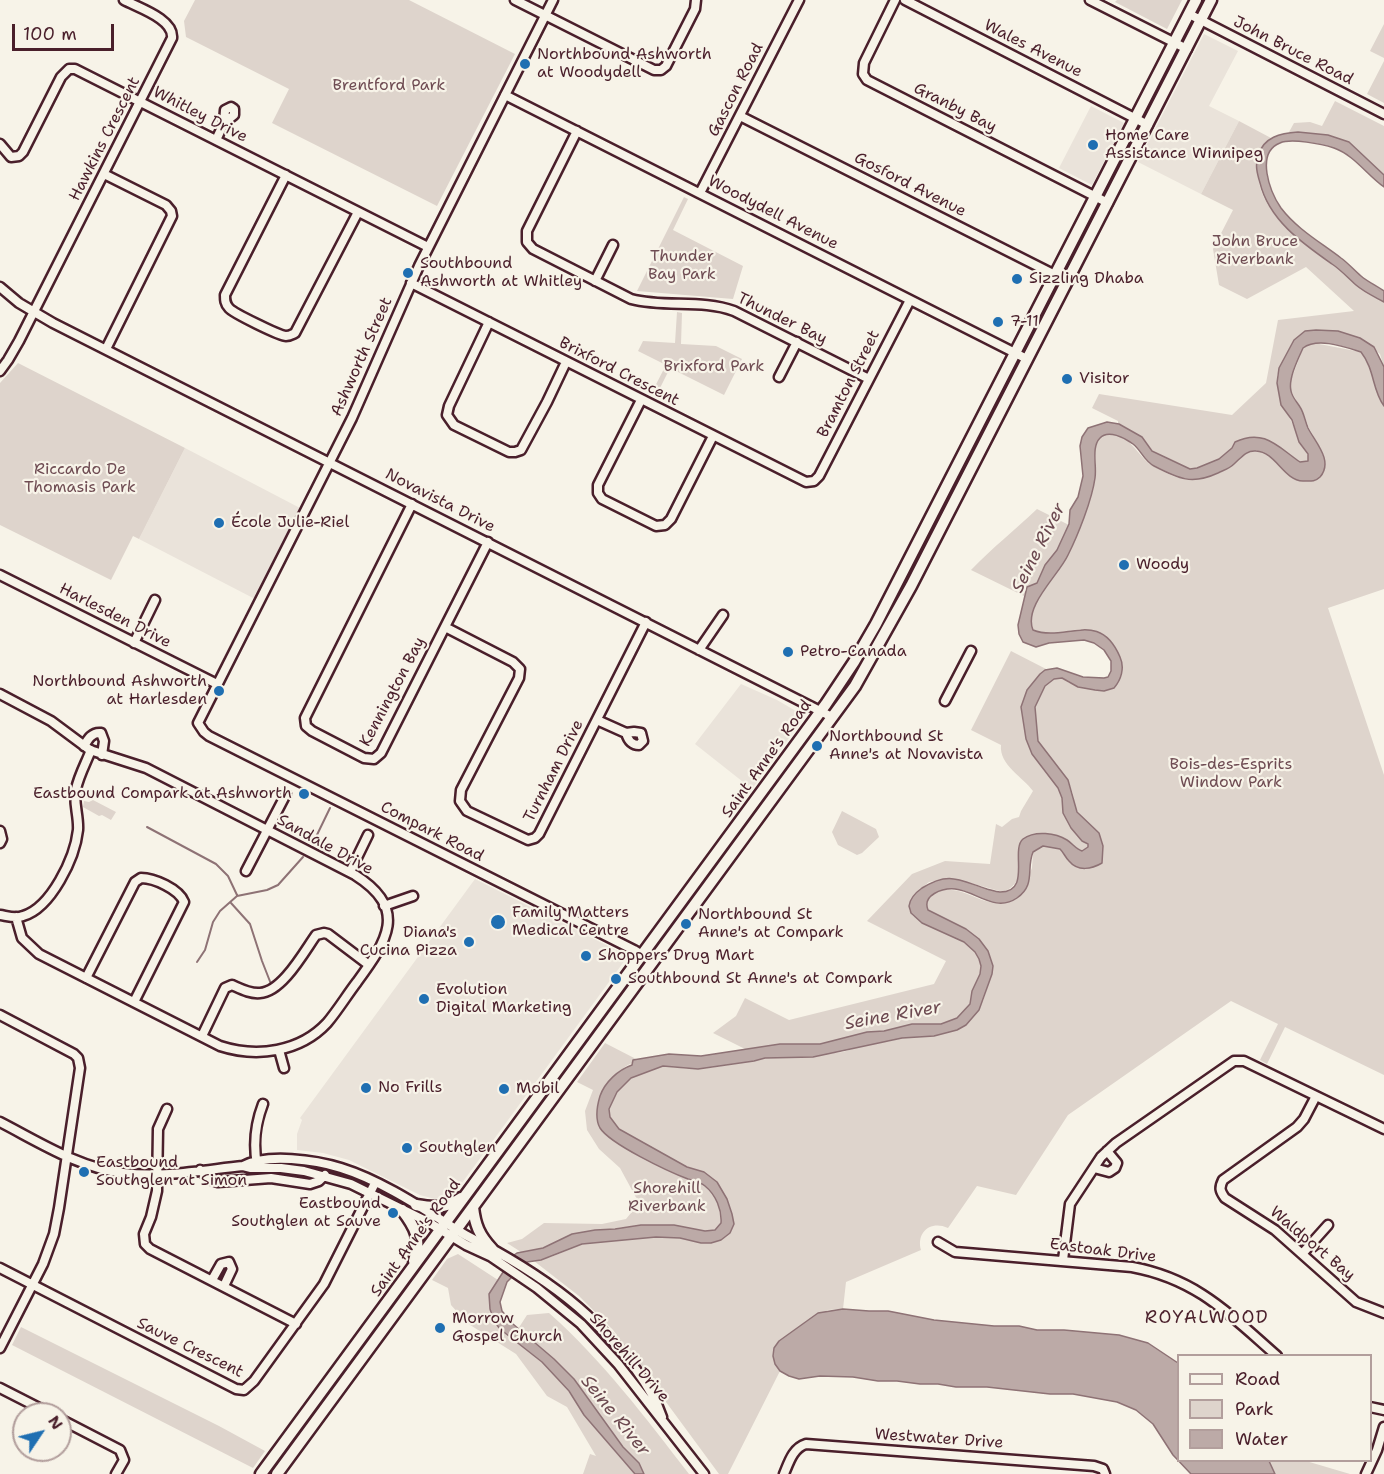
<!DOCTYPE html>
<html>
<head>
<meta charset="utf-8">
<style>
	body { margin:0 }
	#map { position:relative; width:1384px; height:1474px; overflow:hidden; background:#f7f3e8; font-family:"Shantell Sans",sans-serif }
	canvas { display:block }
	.legend { position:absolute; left:1177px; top:1354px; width:195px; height:108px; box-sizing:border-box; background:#f7f3e8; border:2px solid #b29e9c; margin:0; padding:8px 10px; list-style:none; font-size:18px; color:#4a1f2b }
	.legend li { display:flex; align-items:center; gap:12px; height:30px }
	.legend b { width:30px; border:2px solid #b29e9c }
	.north { position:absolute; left:12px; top:1402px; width:60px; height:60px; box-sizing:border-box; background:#f7f3e8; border:2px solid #b29e9c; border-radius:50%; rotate:55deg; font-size:16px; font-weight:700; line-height:24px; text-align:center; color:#4a1f2b }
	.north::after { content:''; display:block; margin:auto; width:21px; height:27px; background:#1f6fb2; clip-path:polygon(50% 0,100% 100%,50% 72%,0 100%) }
	.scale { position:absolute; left:12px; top:24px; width:102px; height:27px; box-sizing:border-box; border:3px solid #4a1f2b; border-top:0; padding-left:8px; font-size:18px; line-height:21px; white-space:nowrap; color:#4a1f2b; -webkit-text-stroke:4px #f7f3e8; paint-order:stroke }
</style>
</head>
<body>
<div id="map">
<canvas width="1384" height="1474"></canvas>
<ul class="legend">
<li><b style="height:8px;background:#f7f3e8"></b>Road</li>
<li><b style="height:16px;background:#ded4cc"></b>Park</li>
<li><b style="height:16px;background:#bcaaa7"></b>Water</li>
</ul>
<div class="north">N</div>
<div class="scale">100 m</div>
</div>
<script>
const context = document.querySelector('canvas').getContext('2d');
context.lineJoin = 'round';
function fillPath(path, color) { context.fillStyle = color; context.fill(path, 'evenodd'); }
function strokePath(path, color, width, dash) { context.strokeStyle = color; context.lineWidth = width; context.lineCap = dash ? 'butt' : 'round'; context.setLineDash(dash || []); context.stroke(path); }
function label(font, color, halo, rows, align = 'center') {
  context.font = font + ' "Shantell Sans",sans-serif'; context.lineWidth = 4.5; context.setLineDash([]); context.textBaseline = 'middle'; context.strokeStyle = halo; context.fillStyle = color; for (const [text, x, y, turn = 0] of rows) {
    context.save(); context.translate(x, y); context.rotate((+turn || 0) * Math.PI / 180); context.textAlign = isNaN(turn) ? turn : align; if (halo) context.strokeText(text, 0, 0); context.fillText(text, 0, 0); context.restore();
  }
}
fillPath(new Path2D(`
	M1204 34 1238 51 1209 106 1239 121 1201 194 1138 162Z
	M1091 106 1124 123 1092 185 1059 168Z
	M185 448 300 508 255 599 139 539Z
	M741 684 777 700 801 714 802 720 752 789 695 744Z
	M475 879 628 956 459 1187 446 1196 435 1199 420 1195 349 1160 323 1153 297 1150V1134L302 1120 300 1118Z`), '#eae3da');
fillPath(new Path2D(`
	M195 0H409L515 54 437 206 272 123 289 89 186 37 184 21Z
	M1117 0H1182L1167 29 1115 2Z
	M1384 24V58L1370 51Z
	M1384 61V103L1367 94Z
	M1335 101 1384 126V175L1349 142 1328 135 1289 132 1294 123 1310 122 1322 126Z
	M1239 121 1271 138C1263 145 1261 150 1259 161 1250 206 1300 242 1332 264 1341 270 1348 278 1356 285 1365 292 1375 297 1384 302V367L1380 354 1360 338 1338 331H1327L1294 340 1284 358 1277 376 1287 413 1296 431 1299 442 1309 457 1308 461 1300 462C1281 448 1261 430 1235 442L1232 448 1219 459 1197 468 1190 469 1152 450 1142 437 1118 423V421L1092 408 1099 394 1232 415 1266 383 1278 320 1354 311 1306 267 1247 299 1219 285 1213 249 1233 210 1201 194Z
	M684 197 688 199 673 230 743 266 733 299 637 291Z
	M677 312 682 313 681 344 716 346 742 359 724 395 670 368 656 396 651 394 666 365 638 351 643 341 675 343Z
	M1314 343 1361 352C1376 370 1372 390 1384 406V589L1328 608 1384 775V1075L1285 1027 1267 1064 1260 1060 1278 1024 1231 1001 1068 1115 1016 1195 977 1186 948 1228C931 1220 916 1232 921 1250L846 1282 843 1309 827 1310 780 1371 728 1474H719L613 1330 579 1296 534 1261 551 1257 582 1244 656 1237 680 1238 701 1243H711L732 1214 727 1199 704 1172 687 1167 619 1129 610 1117 609 1109 617 1092 631 1078 663 1066 689 1069 709 1068 754 1061 765 1058 797 1057 843 1052 864 1045 891 1041 902 1038 934 1036 983 1001 993 970 988 951 979 939 966 929 928 910C925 904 926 898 933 894 955 881 974 901 996 903 1004 904 1011 902 1018 898L1032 868 1033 852 1043 846 1060 849 1068 860 1097 866 1083 818 1075 808 1073 794 1068 780 1038 741 1035 707 1045 686 1054 679 1062 678 1069 683 1104 691 1122 661 1080 629 1050 634 1033 630C1024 606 1058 575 1068 555 1078 534 1084 513 1090 491 1092 484 1096 476 1096 469 1097 458 1091 441 1103 435 1124 426 1138 456 1150 464 1159 470 1173 477 1184 479 1198 481 1215 476 1227 469 1238 464 1243 450 1257 451 1281 453 1287 491 1318 479L1325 462 1322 451 1309 428 1303 412 1291 391V380L1303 348Z
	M18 363 185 448 139 539 133 536 111 580 0 525V383Z
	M1037 509 1069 525 1057 550 1045 565 1037 584 1027 587 1024 596 971 570C992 548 1015 530 1037 509Z
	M1011 651 1048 670H1045L1027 690 1032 754 1058 788 1062 798 1063 813 1071 828 1082 841 1089 844V847L1082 851 1061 837 1018 856C1022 872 1019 886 1003 892L952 878 929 882 917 892 909 910 913 916 964 942 975 952 979 959 981 966 980 974 972 991 970 1004 957 1018 941 1024H912L884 1031 867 1032 820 1044H780L747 1050 713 1033 736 1016 745 998 789 1020 934 984 946 961 867 921 912 874 945 861 990 864 996 824 1002 827 1012 819 1019 817 1021 811 1033 791C1023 777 999 765 1001 745L971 730Z
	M93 800 116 812 111 820 102 815 99 816 83 807 84 801 89 802Z
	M842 811 876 829 879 837 862 853 857 855 838 845 832 832Z
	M605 1043 638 1060C633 1063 629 1064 625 1067 604 1080 599 1096 597 1118L678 1174 705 1186 714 1197 720 1208 721 1223 715 1230 705 1231 673 1225H641L572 1234 543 1248 521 1252 507 1243 522 1239 544 1223 602 1224 626 1219 639 1203 620 1168 599 1149 587 1130 585 1111 593 1090 577 1082Z
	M458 1254 498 1280 489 1294 500 1329 542 1362 568 1391 617 1454 635 1474H583L590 1454 596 1456 567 1407 547 1396 516 1354 467 1323 451 1305 448 1288 432 1280 447 1259Z
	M549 1313C603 1361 645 1417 689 1474H644C640 1461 629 1455 622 1445 592 1403 560 1359 518 1329L527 1315Z
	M21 1327 219 1426 265 1451 253 1468 12 1345Z
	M1269 1461H1306L1350 1474H1275Z`), '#ded4cc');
const water = new Path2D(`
	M1298 132 1328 135 1349 142 1384 175V187C1367 175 1354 155 1334 148 1322 144 1291 138 1280 143 1255 153 1270 192 1281 208 1297 229 1320 242 1341 258 1348 263 1354 270 1361 276 1368 282 1377 286 1384 291V302C1375 297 1364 292 1356 285 1348 278 1341 270 1332 264 1302 243 1269 220 1260 183 1257 173 1255 165 1258 156 1263 137 1281 133 1298 132Z
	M1316 330 1338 331 1360 338 1374 347 1384 367V406C1372 390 1375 370 1361 352 1345 347 1318 337 1303 348 1298 359 1288 379 1291 391 1292 397 1297 402 1300 407 1304 413 1305 421 1308 428 1315 442 1334 461 1320 477 1315 482 1310 481 1303 481 1283 480 1276 452 1256 451 1246 450 1241 458 1234 464 1229 469 1224 470 1218 473 1192 485 1179 479 1154 466 1144 461 1141 450 1133 444 1125 438 1108 429 1100 438 1091 447 1097 466 1095 478 1092 500 1078 535 1068 555 1059 575 1023 606 1033 630 1065 643 1099 608 1120 657 1125 668 1121 680 1114 688L1104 691 1095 690 1078 687 1062 678 1054 679 1045 686 1035 707 1038 741 1068 780 1077 812 1099 833 1103 846 1102 863C1092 869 1078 872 1069 861 1065 857 1064 853 1060 849L1043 846 1033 852C1026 869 1036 885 1017 898 995 913 976 891 955 889 942 888 922 895 928 910L966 929 979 939 988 951 993 966 992 974 979 1010 966 1025 957 1030 934 1036 902 1038 813 1057 765 1058 754 1061 698 1069 663 1066 631 1078 617 1092 609 1109 610 1117 619 1129 687 1167 704 1172 717 1182 727 1199 732 1214 734 1224 730 1233 721 1240 711 1243H701L680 1238 656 1237 582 1244 541 1260 527 1262 507 1282 500 1302 502 1311 513 1324 554 1359 574 1379 623 1447 639 1463 644 1474H635L584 1415 569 1391 542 1362 500 1329 494 1321 490 1309 489 1294 514 1255 517 1253 543 1248 572 1234 595 1230 615 1229 641 1225H674L705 1231 715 1230 721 1223C722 1210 716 1195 705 1186 700 1182 694 1181 688 1179 669 1172 610 1144 600 1128 595 1119 597 1106 600 1096 605 1082 618 1070 632 1065L633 1060 669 1054 701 1056 780 1044H820L867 1032 884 1031 912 1024H941L957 1018 970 1004 972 991 980 974 981 966 979 959 975 952 964 942 922 923 911 913 909 906C910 898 915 893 922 888 949 871 959 880 987 889 991 890 996 892 1000 892 1032 892 1010 850 1023 839 1035 830 1056 833 1067 840 1073 844 1076 849 1082 851L1088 847V844L1082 841 1071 828 1063 813 1062 798 1058 788 1032 754 1026 739 1021 707 1027 690 1040 674 1045 670 1057 668 1083 677 1104 678 1108 677 1111 671V661L1104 650 1094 643 1084 640 1049 643 1036 647 1023 642 1019 634 1018 625 1027 587 1037 583 1045 565 1057 550 1069 524 1070 510 1078 497 1083 476 1080 446 1082 437 1088 428 1107 422 1119 424 1142 437 1152 451 1190 469 1197 468 1219 459 1232 448 1235 442C1264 428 1278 447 1300 462L1308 461V454L1299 442 1292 420 1281 405 1277 383 1279 368 1294 340 1305 331Z
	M843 1309 869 1311H888L934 1320 994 1326H1019L1037 1330H1064L1119 1335 1148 1343 1178 1363V1460L1269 1461 1275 1474H1191L1173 1455 1153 1424 1136 1410 1117 1402 1073 1394H1050L987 1387H956L938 1384H920L897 1381H878L853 1377 820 1376 799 1379 789 1376 780 1371 775 1364 773 1356 774 1348 779 1341 818 1313Z`);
fillPath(water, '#bcaaa7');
strokePath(water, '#8e7275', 1.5);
strokePath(new Path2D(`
	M147 827 216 864 228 876 237 895
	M314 841 330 808
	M231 903 250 924 262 961 271 984
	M197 962 205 950 213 922 220 911 237 896 267 890 278 885 303 857`), '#8e7275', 2);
const minor = new Path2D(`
	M515 0 654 70H661L666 66 695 9 696 0
	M553 0 419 266 352 418 198 723 204 732 209 736 634 950 653 962
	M895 0 864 63 863 74 867 80 1108 203
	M905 0 1148 125
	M1090 0 1187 49
	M1189 14 1384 114
	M505 95 1027 359
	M740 116 1067 281
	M577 131 527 231V242L533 249 631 299C665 308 702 299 734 311L869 379
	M216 140 224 123 234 115V109L231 107 225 110 224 123
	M0 144 11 157 19 156 23 152 61 77 69 69H75L428 247
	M104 174 166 205 171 211 172 216 106 349
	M286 175 225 295C225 300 225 304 229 308 233 313 280 336 286 336 290 336 291 335 295 333L358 212
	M700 193 799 0
	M595 281 613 245
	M411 283 806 482 814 481 819 476 910 300
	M0 287 19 303 53 323 832 717
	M489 322 449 406 447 415 454 425 509 452H515L521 450 547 402 566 362
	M0 371 8 360 19 341 172 38C174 19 139 8 124 0
	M779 377 797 342
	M641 400 598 485V493L602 499 656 526 665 525 671 519 713 436
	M412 504 305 718 306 726 312 731 364 758 374 759 381 753 488 542
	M0 575 217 684
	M445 627 513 662 520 669 519 678 461 790 460 801 467 811 528 840 535 838 539 834 646 622
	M134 643 155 600
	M699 650 723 615
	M0 694 51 721 90 750 146 768 355 875C409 909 387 941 357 982 347 995 338 1010 327 1023 300 1052 257 1058 220 1046L39 954 22 938 16 917
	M945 701 971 651
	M597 720 626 733C628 740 631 745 639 745L643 741 641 733 634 732 626 733
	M84 746C88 739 92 732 101 733L104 741 102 755
	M0 831 2 839 0 843
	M246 871 286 794
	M350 872 368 835
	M384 906 413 896
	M0 915C7 916 16 919 23 916 51 908 75 858 78 830 79 816 73 802 76 789 79 775 86 763 91 750
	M86 978 135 882 141 878C154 878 179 889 184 902L134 1002
	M0 1015 74 1054 78 1058 80 1068 59 1208 54 1234 43 1264 0 1348
	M202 1036 225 988 232 985C241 989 250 994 260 993 282 992 304 952 316 935L324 933 328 934 369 965
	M279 1050 284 1068
	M1316 1096 1304 1119 1297 1127 1223 1180C1219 1188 1220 1191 1225 1198L1275 1230 1356 1302 1384 1313
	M167 1109 158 1129 157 1191 151 1217 144 1234 145 1244 150 1249 296 1324
	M0 1122C39 1142 79 1168 123 1173 163 1178 204 1170 243 1166L251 1168H281L304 1171 351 1184 428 1222 466 1245 490 1256 537 1288 581 1324 618 1364 704 1474
	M257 1165C253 1143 255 1125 263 1104
	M243 1166C267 1153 316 1160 341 1168 383 1181 425 1210 462 1233 472 1239 483 1244 494 1250 526 1268 560 1290 587 1315 614 1341 650 1381 662 1417
	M1094 1168 1109 1172 1115 1168 1117 1163 1107 1151
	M200 1170 209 1179 218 1182 271 1178 310 1184 319 1181 325 1175
	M938 1242 955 1252 1132 1267C1197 1279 1229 1314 1277 1356
	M1302 1254 1328 1225
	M1063 1260 1070 1204 1101 1157 1116 1143 1234 1061H1244L1384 1129
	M0 1268 236 1389 244 1390 254 1381 324 1284 375 1183
	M212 1280 221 1264 229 1262 232 1269 224 1286
	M0 1388 51 1414
	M1370 1407 1384 1410
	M60 1419 120 1450 124 1460 116 1474
	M784 1474C789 1462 793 1448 806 1444L1094 1466 1103 1469 1105 1474
	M1366 1474 1377 1450 1384 1427`);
const major = new Path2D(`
	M416 1205C434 1208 445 1209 461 1198
	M473 1207C475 1225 479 1235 492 1249
	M402 1210C415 1227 422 1239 414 1261
	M261 1474 826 704 854 662 876 624 1196 0
	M277 1474 855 686 911 586 1211 0`);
strokePath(minor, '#4a1f2b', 13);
strokePath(major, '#4a1f2b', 15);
strokePath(minor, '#f7f3e8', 8);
strokePath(major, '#f7f3e8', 10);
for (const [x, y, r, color] of [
	[525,64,6,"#1f6fb2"],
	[1093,145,6,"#1f6fb2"],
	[408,273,6,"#1f6fb2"],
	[1017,279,6,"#1f6fb2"],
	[998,322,6,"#1f6fb2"],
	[1067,379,6,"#1f6fb2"],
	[219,523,6,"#1f6fb2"],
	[1124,565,6,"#1f6fb2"],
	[788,652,6,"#1f6fb2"],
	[219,691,6,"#1f6fb2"],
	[817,746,6,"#1f6fb2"],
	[304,794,6,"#1f6fb2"],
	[498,922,8,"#1f6fb2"],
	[686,924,6,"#1f6fb2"],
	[469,942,6,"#1f6fb2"],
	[586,956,6,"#1f6fb2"],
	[616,979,6,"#1f6fb2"],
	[424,999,6,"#1f6fb2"],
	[366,1088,6,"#1f6fb2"],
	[504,1089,6,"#1f6fb2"],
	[407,1148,6,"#1f6fb2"],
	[84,1172,6,"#1f6fb2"],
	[393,1213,6,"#1f6fb2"],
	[440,1328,6,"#1f6fb2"]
]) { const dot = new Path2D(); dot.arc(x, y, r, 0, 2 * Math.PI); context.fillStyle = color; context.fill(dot); strokePath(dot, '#f7f3e8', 2); }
label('16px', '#4a1f2b', '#f7f3e8', [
	["Wales Avenue",1033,49,27],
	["John Bruce Road",1293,51,27],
	["Gascon Road",736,90,-63],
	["Granby Bay",955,108,27],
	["Whitley Drive",200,115,27],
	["Hawkins Crescent",105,139,-63],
	["Gosford Avenue",910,185,27],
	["Woodydell Avenue",773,213,27],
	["Thunder Bay",782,319,26],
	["Ashworth Street",362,357,-66],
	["Brixford Crescent",619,372,27],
	["Bramton Street",849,384,-63],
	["Novavista Drive",440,501,27],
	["Harlesden Drive",115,616,27],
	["Kennington Bay",393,692,-62],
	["Saint Anne's Road",767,759,-54],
	["Turnham Drive",554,771,-63],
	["Compark Road",432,832,27],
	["Sandale Drive",325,845,29],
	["Saint Anne's Road",416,1238,-54],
	["Waldport Bay",1312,1244,40],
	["Eastoak Drive",1103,1251,7],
	["Sauve Crescent",190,1348,26],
	["Shorehill Drive",629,1358,49],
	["Westwater Drive",939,1439,4]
]);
label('16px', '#4a1f2b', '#f7f3e8', [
	["Northbound Ashworth",537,55],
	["at Woodydell",537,73],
	["Home Care",1105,136],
	["Assistance Winnipeg",1105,154],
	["Southbound",420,264],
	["Ashworth at Whitley",420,282],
	["Sizzling Dhaba",1029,279],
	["7-11",1010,322],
	["Visitor",1079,379],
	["École Julie-Riel",231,523],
	["Woody",1136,565],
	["Petro-Canada",800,652],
	["Northbound Ashworth",207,682,"right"],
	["at Harlesden",207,700,"right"],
	["Northbound St",829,737],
	["Anne's at Novavista",829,755],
	["Eastbound Compark at Ashworth",292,794,"right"],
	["Family Matters",512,913],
	["Medical Centre",512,931],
	["Northbound St",698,915],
	["Anne's at Compark",698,933],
	["Diana's",457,933,"right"],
	["Cucina Pizza",457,951,"right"],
	["Shoppers Drug Mart",598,956],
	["Southbound St Anne's at Compark",628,979],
	["Evolution",436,990],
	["Digital Marketing",436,1008],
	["No Frills",378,1088],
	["Mobil",516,1089],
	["Southglen",419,1148],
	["Eastbound",96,1163],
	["Southglen at Simon",96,1181],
	["Eastbound",381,1204,"right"],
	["Southglen at Sauve",381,1222,"right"],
	["Morrow",452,1319],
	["Gospel Church",452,1337]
], 'left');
label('16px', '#6f4c53', '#f7f3e8', [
	["Brentford Park",389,86],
	["John Bruce",1255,242],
	["Riverbank",1255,260],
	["Thunder",682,257],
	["Bay Park",682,275],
	["Brixford Park",714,367],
	["Riccardo De",80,470],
	["Thomasis Park",80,488],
	["Bois-des-Esprits",1231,765],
	["Window Park",1231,783],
	["Shorehill",667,1189],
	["Riverbank",667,1207]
]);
label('italic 18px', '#6c4950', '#f7f3e8', [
	["Seine River",1039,548,-63],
	["Seine River",893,1016,-10],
	["Seine River",615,1416,51]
]);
context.letterSpacing = '1.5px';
label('18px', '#4a1f2b', '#f7f3e8', [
	["ROYALWOOD",1207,1318]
]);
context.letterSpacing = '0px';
</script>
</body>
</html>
